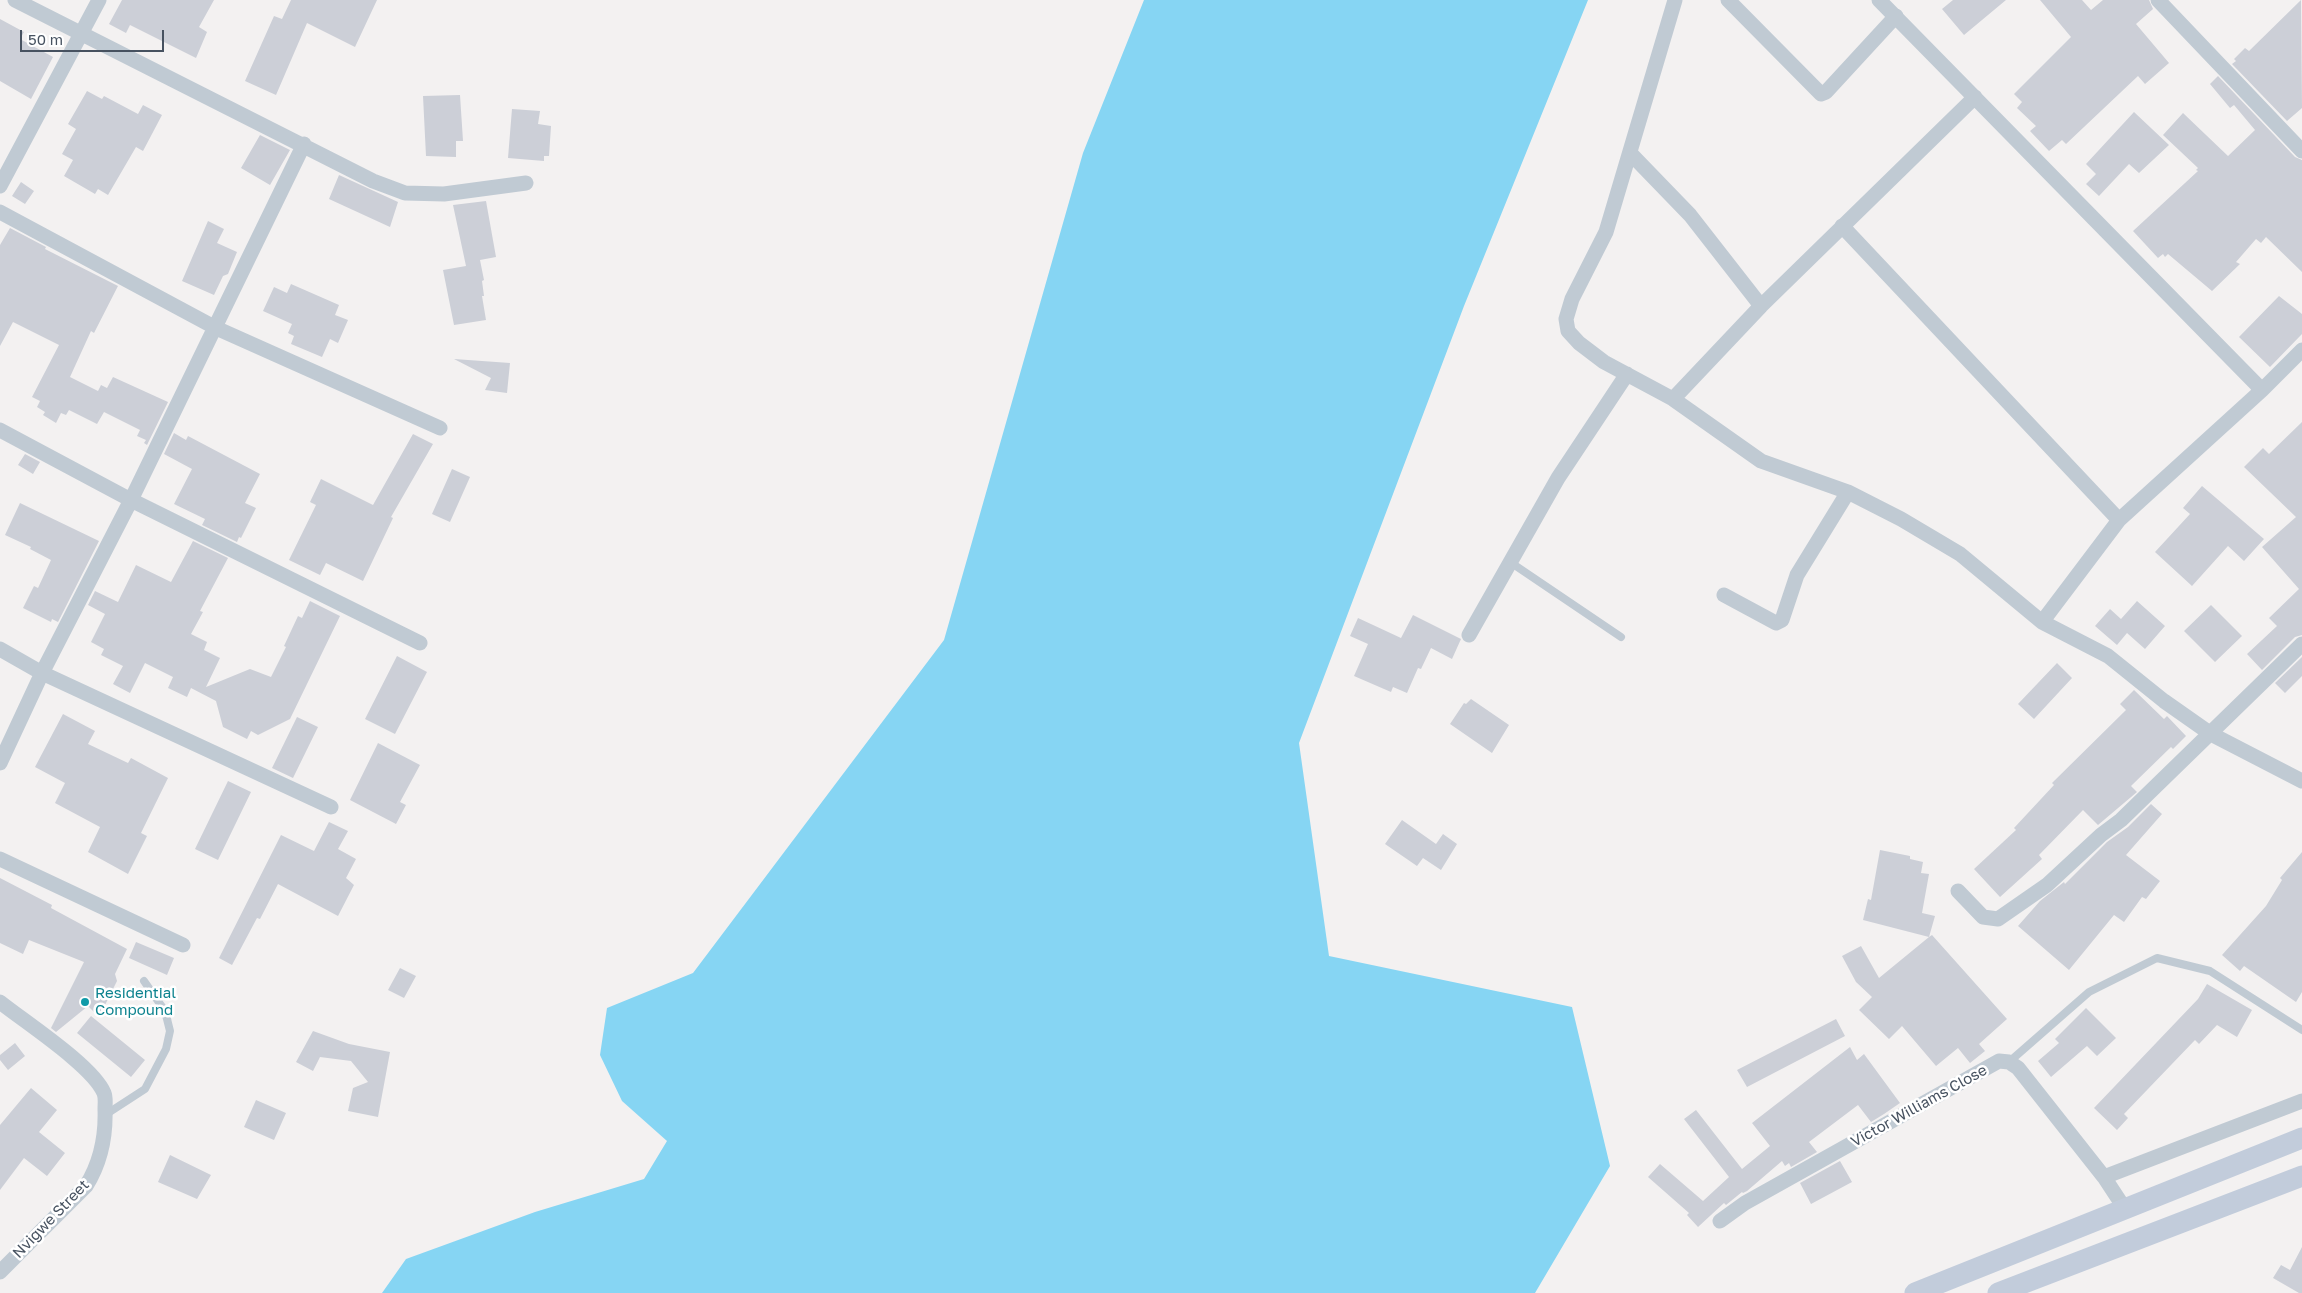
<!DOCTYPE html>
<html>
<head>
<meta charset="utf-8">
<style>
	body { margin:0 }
	#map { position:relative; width:2302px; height:1293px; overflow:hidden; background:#f3f1f1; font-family:"Golos Text",sans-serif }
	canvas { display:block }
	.scale { position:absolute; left:20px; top:30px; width:144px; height:22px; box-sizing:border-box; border:2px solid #475260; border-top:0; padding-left:6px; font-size:15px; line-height:18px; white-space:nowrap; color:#475260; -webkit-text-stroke:4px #fff; paint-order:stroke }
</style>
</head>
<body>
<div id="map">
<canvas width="2302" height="1293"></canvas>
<div class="scale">50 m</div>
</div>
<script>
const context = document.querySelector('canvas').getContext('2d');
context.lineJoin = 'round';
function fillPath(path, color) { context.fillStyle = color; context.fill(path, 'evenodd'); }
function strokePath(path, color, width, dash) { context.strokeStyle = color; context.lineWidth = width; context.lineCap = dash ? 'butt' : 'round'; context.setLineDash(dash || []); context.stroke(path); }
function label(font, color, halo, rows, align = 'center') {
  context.font = font + ' "Golos Text",sans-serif'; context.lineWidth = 5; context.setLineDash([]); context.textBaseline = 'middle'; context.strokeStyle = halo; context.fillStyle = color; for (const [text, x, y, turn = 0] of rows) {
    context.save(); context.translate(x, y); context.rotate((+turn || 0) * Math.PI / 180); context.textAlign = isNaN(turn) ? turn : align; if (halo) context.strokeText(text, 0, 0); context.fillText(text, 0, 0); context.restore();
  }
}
fillPath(new Path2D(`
	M1144 0H1588L1464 306 1299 743 1329 956 1572 1007 1610 1166 1535 1293H382L406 1259 535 1212 644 1179 667 1141 622 1101 600 1055 607 1008 693 973 944 640 1083 153Z`), '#86d5f3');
fillPath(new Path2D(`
	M122 0H214L199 27 207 32 196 58 130 25 126 33 109 24Z
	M291 0H377L355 47 307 23 276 95 245 81 274 16 282 19Z
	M1953 0H2006L1964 35 1942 9Z
	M2040 0H2082L2091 10 2103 0H2149L2153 9 2136 24 2169 63 2145 84 2138 76 2066 144 2062 140 2049 151 2030 131 2036 126 2017 108 2022 102 2014 94 2071 37Z
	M2301 0 2302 108 2287 121 2232 64 2236 61 2234 59 2245 48 2249 51Z
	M0 19 24 32 20 39 53 57 31 99 0 81Z
	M2218 76 2295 157 2302 160V272L2266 237 2261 243 2256 239 2236 262 2240 264 2212 291 2168 254 2165 257 2163 254 2158 258 2133 231 2198 171 2196 170 2198 168 2163 135 2183 113 2228 156 2255 130 2234 105 2230 108 2210 84Z
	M87 91 102 99 104 96 138 114 143 105 162 115 143 151 136 147 108 195 98 189 95 194 64 176 73 160 62 154 76 129 68 124Z
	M460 95 463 141H456V157L426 156 423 96Z
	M512 109 540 111 538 124 551 126 549 156H544V161L508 158Z
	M2134 112 2169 145 2139 173 2129 164 2099 196 2086 184 2096 174 2086 164Z
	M260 135 290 150 270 185 241 168Z
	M339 175 398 202 390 227 329 199Z
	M21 182 34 191 25 204 12 196Z
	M486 201 496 257 480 260 484 280 482 281 484 296H482L486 320 454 325 443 270 466 266 453 205Z
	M208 221 224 229 217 243 237 252 228 274 223 276 214 295 182 281Z
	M10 228 46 247 45 249 118 286 94 333 91 331 70 377 98 391 101 385 107 388 113 377 168 402 147 445 144 443 146 440 137 436 140 430 104 412 97 424 69 410 66 415 61 413 56 423 43 415 45 412 37 407 40 401 32 397 59 345 13 322 0 346V245Z
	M291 284 339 305 335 315 348 320 338 343 330 339 322 357 291 344 294 336 288 333 292 324 263 311 274 287 287 293Z
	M2279 296 2302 314V334L2270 367 2239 337Z
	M454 359 510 363 507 393 485 390 491 378Z
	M2302 422V635L2295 637 2262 670 2247 654 2277 626 2269 618 2299 589 2262 547 2296 517 2244 467 2263 448 2269 454Z
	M174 433 186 440 188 436 260 474 245 503 256 508 241 538 239 537 237 542 202 525 205 519 174 504 192 469 164 454Z
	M413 434 433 444 391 517 393 518 363 581 326 563 320 575 289 560 316 505 310 502 321 479 373 505Z
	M25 454 40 462 33 474 18 465Z
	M452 469 470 477 450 522 432 514Z
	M2202 486 2264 539 2244 561 2228 546 2192 586 2155 552 2190 514 2183 508Z
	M20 503 99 541 58 622 52 619 51 622 23 608 34 586 38 588 51 560 30 549 31 547 5 535Z
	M193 541 228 558 200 611 203 612 191 634 207 642 204 650 220 658 206 687 250 669 271 677 286 647 284 646 298 616 302 618 310 601 340 616 290 719 258 735 251 731 247 739 223 727 216 701 191 688 187 697 168 688 173 677 145 663 130 693 113 684 123 666 101 655 104 649 91 642 105 614 88 605 95 591 118 602 136 565 171 582Z
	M2137 601 2165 626 2145 649 2127 633 2117 645 2095 626 2110 609 2121 619Z
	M2211 605 2242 636 2215 662 2184 631Z
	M1413 615 1461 639 1452 659 1431 648 1421 669 1418 668 1407 693 1393 687 1391 692 1354 676 1368 644 1350 636 1358 618 1401 638Z
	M397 656 427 672 395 734 365 719Z
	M2302 657V676L2285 693 2275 683Z
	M2057 663 2072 678 2034 719 2018 704Z
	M2134 690 2164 719 2167 716 2186 736 2173 749 2171 747 2131 786 2137 792 2098 825 2083 810 2039 855 2042 859 2000 897 1974 869 2016 830 2014 828 2054 785 2052 783 2126 710 2120 704Z
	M1471 699 1509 725 1492 753 1450 724 1464 703 1466 704Z
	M63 714 95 731 88 744 128 763 131 758 168 778 141 833 147 836 128 874 88 852 100 827 55 803 65 783 35 767Z
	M297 717 318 727 293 778 272 768Z
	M378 743 420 765 400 802 406 805 396 824 350 800Z
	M228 781 251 792 218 860 195 849Z
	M2151 804 2162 814 2126 855 2160 881 2146 899 2142 897 2124 922 2114 915 2069 970 2018 926 2040 901 2064 882 2065 884 2107 842 2128 827Z
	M1402 820 1436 844 1443 834 1457 844 1441 870 1423 858 1417 866 1385 844Z
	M329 822 348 831 338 849 356 859 346 878 354 885 338 916 278 884 260 919 257 918 232 965 219 958 281 835 314 851Z
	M1880 850 1910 856V859L1923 862 1921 873 1929 874 1922 913 1935 916 1929 937 1932 935 2007 1019 1979 1044 1985 1051 1970 1063 1958 1048 1936 1066 1902 1026 1889 1039 1859 1010 1872 997 1856 982 1842 956 1861 946 1879 978 1929 937 1863 920 1868 899 1871 900Z
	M2302 852V992L2296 1002 2244 966 2240 971 2222 955 2266 906 2282 880 2280 878Z
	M0 878 52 905 51 908 127 949 115 974 117 981 99 1017 88 1006 56 1032 51 1028 84 962 29 940 23 954 0 943Z
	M136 942 174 958 167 975 129 958Z
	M400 968 416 976 404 998 388 990Z
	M2207 984 2252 1010 2237 1037 2217 1025 2199 1044 2195 1040 2124 1114 2128 1118 2117 1130 2094 1108 2198 999Z
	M2086 1008 2116 1038 2097 1056 2087 1046 2051 1077 2038 1061 2059 1043 2055 1039Z
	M91 1016 145 1060 131 1077 77 1033Z
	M1836 1019 1845 1036 1747 1087 1737 1070Z
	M313 1031 349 1044 390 1052 378 1117 348 1111 353 1088 368 1082 351 1061 320 1057 313 1071 296 1062Z
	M15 1043 25 1056 8 1070 0 1060V1055Z
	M1850 1047 1857 1060 1864 1054 1900 1103 1884 1114 1871 1122 1858 1105 1809 1142 1817 1152 1791 1167 1789 1163 1785 1166 1782 1161 1747 1191 1743 1193 1742 1192 1726 1205 1724 1203 1698 1227 1687 1215 1689 1213 1648 1177 1660 1164 1703 1201 1729 1177 1684 1119 1696 1110 1742 1169 1770 1146 1752 1123Z
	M31 1088 57 1110 39 1132 65 1153 47 1176 24 1158 0 1190V1125Z
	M256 1100 286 1113 274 1140 244 1127Z
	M170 1155 211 1175 197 1199 158 1182Z
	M1840 1161 1852 1182 1811 1204 1800 1183Z
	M2302 1247V1293H2299L2273 1278 2281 1265 2290 1270Z`), '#cccfd7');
strokePath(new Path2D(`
	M1510 562 1621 637
	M2009 1062 2089 992 2157 958 2210 971 2302 1030
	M105 1115 145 1089 166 1049 170 1031 165 1011 144 981`), '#c0cad3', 8);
strokePath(new Path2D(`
	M15 0 373 181 405 193 444 194 526 183
	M1675 0 1606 232 1572 299 1566 319 1568 331 1579 343 1604 362 1673 399 1761 461 1848 492 1901 519 1960 554 2042 622 2108 656 2164 701 2211 734 2302 781
	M1728 0 1821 94 1826 92 1896 16
	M1879 0 2262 390
	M2158 0 2302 151
	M1631 154 1690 215 1761 306
	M0 186 99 0
	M0 212 216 328 440 428
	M1842 226 2119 520
	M1673 399 1761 306 1975 97
	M0 430 131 500 420 643
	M1724 595 1776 623 1782 620 1797 575 1848 492
	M2042 622 2119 520 2262 390 2302 350
	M1469 635 1558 478 1627 374
	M0 649 42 673 331 807
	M0 763 42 673 131 500 304 144
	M0 859 183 945
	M1958 891 1983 917 1998 919 2047 885 2101 835 2121 820 2302 644
	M0 1002C25 1022 93 1066 104 1093 106 1098 105 1104 105 1109 106 1137 101 1162 86 1186L0 1272
	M2104 1177 2302 1101
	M1720 1221 1745 1203 1999 1061 2009 1062 2018 1068 2104 1177 2125 1209`), '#c0cad3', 15);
strokePath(new Path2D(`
	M1915 1293 2302 1138
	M1998 1293 2302 1176`), '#c2ccdb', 21);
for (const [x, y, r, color] of [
	[85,1002,5,"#0f9aa8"]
]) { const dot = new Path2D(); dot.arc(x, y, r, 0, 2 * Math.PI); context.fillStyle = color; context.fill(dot); strokePath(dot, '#fff', 2); }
label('15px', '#0d838f', '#fff', [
	["Residential",95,993],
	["Compound",95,1010]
], 'left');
label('15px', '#475260', '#fff', [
	["Victor Williams Close",1919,1106,-29],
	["Nvigwe Street",51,1219,-46]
]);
</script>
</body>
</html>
